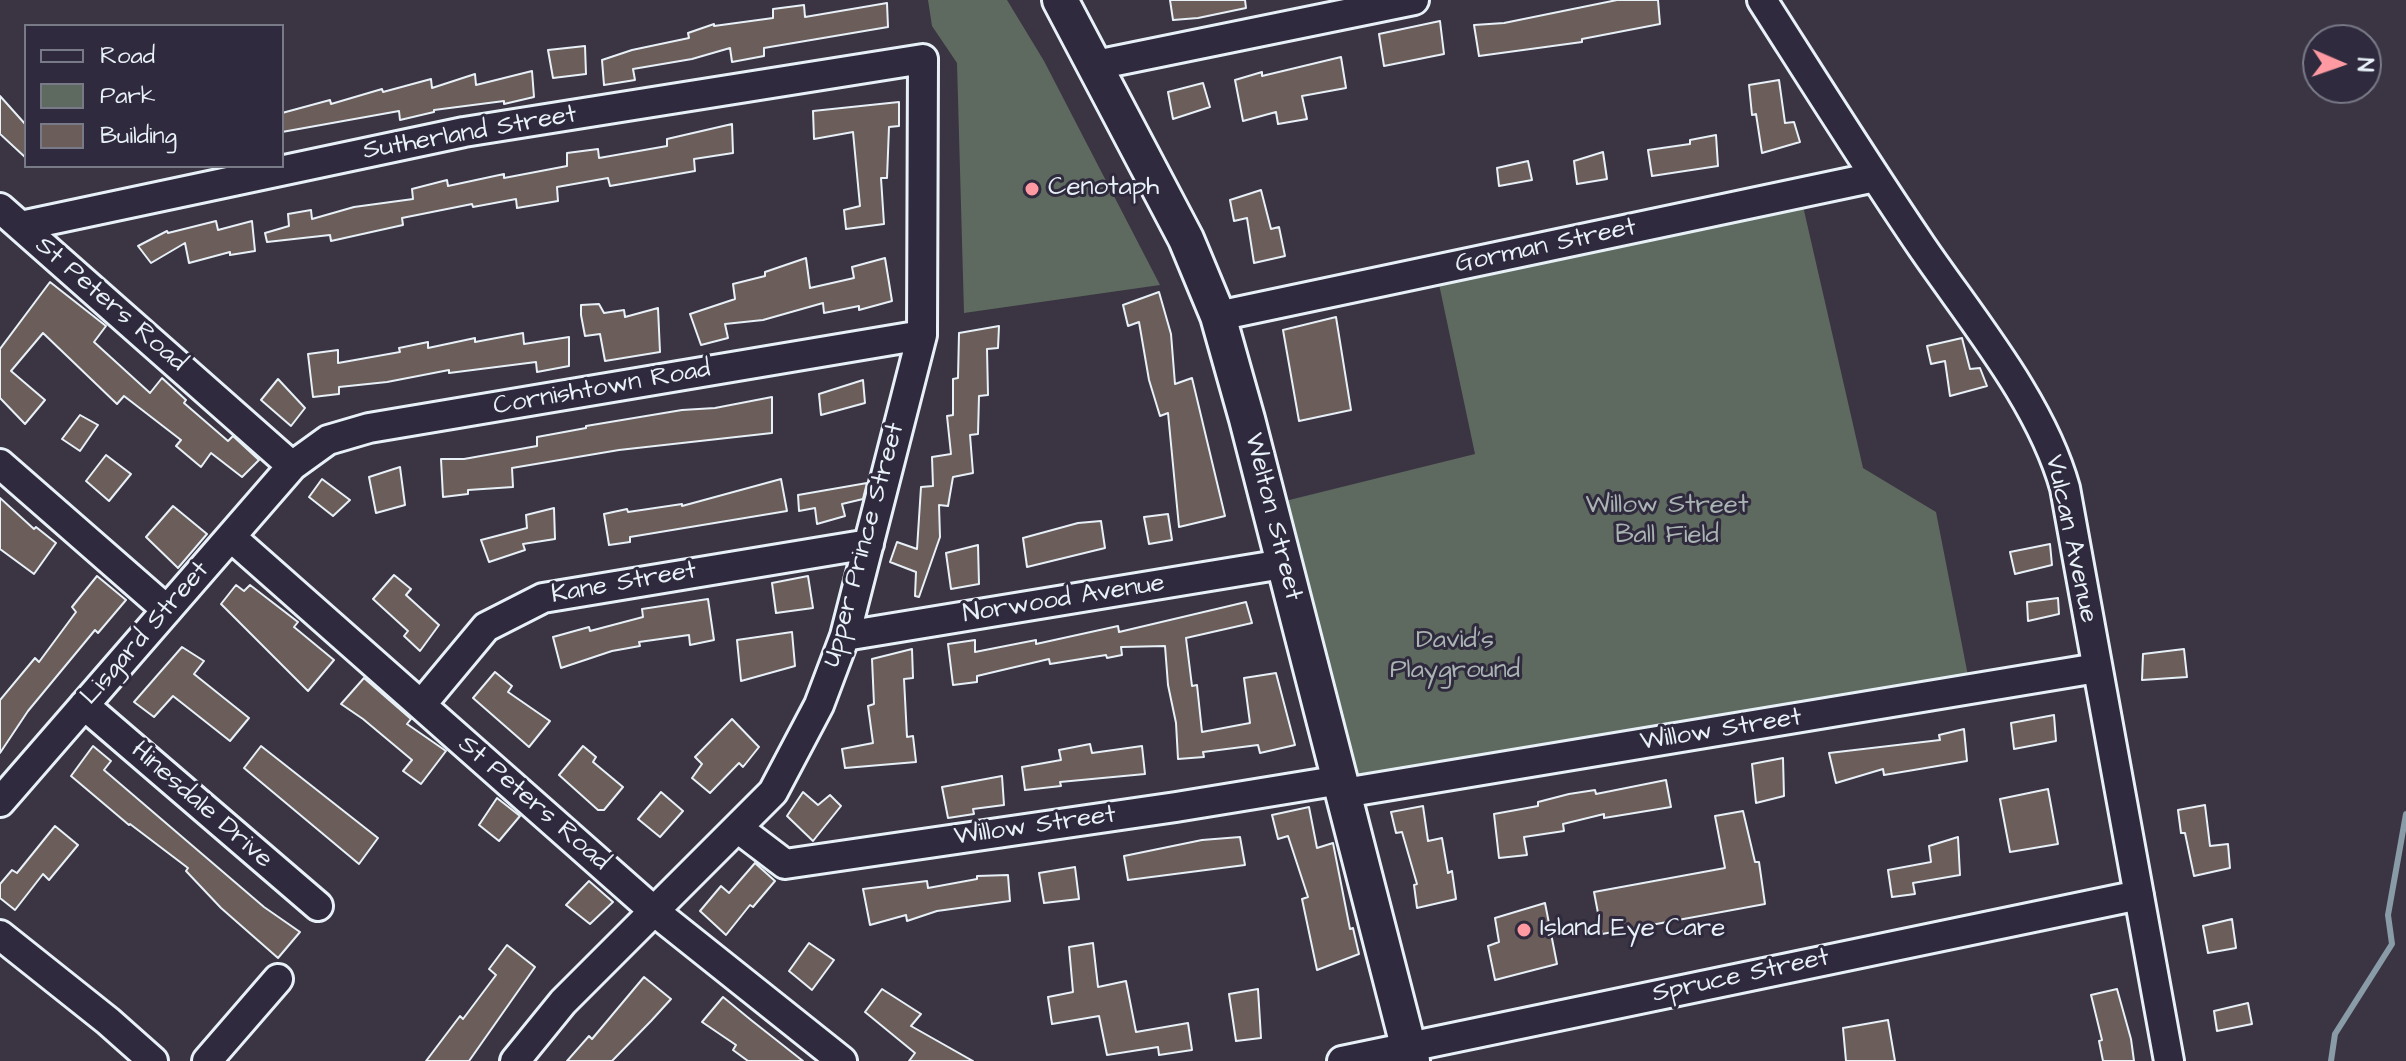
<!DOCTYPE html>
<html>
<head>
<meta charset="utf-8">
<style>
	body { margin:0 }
	#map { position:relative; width:2406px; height:1061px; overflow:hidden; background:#3b3443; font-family:"Architects Daughter",sans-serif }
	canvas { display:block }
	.legend { position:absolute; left:24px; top:24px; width:260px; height:144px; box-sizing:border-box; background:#2f2a3d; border:2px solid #797a88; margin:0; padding:10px 14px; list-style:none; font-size:24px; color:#e8f1f8 }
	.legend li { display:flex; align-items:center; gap:16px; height:40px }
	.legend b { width:40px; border:2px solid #797a88 }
	.north { position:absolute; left:2302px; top:24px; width:80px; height:80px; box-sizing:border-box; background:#2f2a3d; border:2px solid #797a88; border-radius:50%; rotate:92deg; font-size:22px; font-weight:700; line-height:32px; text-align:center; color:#e8f1f8 }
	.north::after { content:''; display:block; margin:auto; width:28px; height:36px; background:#ff9aa2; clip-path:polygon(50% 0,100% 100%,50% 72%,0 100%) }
</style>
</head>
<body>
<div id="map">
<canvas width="2406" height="1061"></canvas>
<ul class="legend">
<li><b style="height:10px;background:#2f2a3d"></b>Road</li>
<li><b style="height:22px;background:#5e6a5f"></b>Park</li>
<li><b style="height:22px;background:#6b5d5a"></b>Building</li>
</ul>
<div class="north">N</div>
</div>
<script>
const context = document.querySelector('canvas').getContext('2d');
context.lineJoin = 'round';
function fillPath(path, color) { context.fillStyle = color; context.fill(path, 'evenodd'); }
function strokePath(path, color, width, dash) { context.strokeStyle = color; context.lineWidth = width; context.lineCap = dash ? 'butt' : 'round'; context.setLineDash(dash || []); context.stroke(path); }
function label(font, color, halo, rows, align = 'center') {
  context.font = font + ' "Architects Daughter",sans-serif'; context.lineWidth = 6; context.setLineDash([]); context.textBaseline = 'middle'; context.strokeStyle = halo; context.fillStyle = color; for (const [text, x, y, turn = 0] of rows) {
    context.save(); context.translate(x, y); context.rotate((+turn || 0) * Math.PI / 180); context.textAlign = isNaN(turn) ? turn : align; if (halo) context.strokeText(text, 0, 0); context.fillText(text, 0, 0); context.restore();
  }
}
fillPath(new Path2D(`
	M928 0H1007L1044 61 1160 285 964 313 957 63 932 26Z
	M1800 193 1863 468 1936 512 1970 686 1338 777 1269 505 1475 454 1436 270Z`), '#5e6a5f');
strokePath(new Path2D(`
	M2331 1061 2335 1034 2392 944 2388 915 2406 814`), '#889ba6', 6);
const building = new Path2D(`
	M1170 0H1245L1246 8 1198 18 1173 20Z
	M1617 0H1658L1660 24 1582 39V42L1479 56 1474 25 1504 23Z
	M887 3 888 27 764 48V56L732 62 730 48 692 59 633 69 635 80 604 85 602 60 632 50 689 38 688 33 714 24V26L773 18V9L804 5 805 17Z
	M1440 21 1444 54 1384 66 1379 34Z
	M585 46 586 74 553 78 548 50Z
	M1341 57 1346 88 1302 96 1307 119 1278 124 1276 112 1243 121 1235 80 1262 72V76Z
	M532 71 534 97 504 104V101L434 110V112L400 120 399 111 282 132V113L330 100 331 104 382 89 383 92 431 79 432 88 475 74 476 85Z
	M1779 80 1785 123 1794 122 1800 142 1762 153 1756 114 1752 115 1749 85Z
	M1203 83 1210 107 1173 119 1168 92Z
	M0 96 26 125V158L0 134Z
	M899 102V126L889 127 887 178H881L884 224 846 229 844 210 860 206 853 132 814 139 813 111Z
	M732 124 733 153 694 159 695 171 610 186 608 178 557 187 558 201 517 208 516 199 473 207 472 204 402 218 403 225 331 241 330 235 267 242 265 233 289 226 288 214 311 210 312 219 354 207 413 199 412 189 447 180 448 186 504 174V178L567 166V153L598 149 599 158 667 146V139Z
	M1716 135 1718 166 1652 176 1648 150 1690 144V140Z
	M1603 152 1607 179 1577 184 1574 161Z
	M1528 161 1532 180 1499 186 1497 168Z
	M1261 190 1271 229 1279 227 1285 256 1254 263 1247 218 1234 221 1230 200Z
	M216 221 218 230 252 221 255 251 230 255V252L189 263 185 243 151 263 138 246 167 231 168 233Z
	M806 258 810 288 854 278 852 267 885 258 892 301 859 310V306L824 313 823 303 763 320 725 324 728 338 701 345 690 314 735 299 733 284 765 276V272Z
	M50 282 106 326 94 342 150 393 162 378 186 400 184 403 228 441 233 436 259 460 242 477 211 453 201 467 176 446 181 440 124 396 117 404 43 333 11 371 45 400 25 424 0 398V349Z
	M1159 292 1171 334 1175 384 1192 378 1225 516 1179 527 1168 413 1160 416 1149 380 1139 322 1128 326 1123 305Z
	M599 304 604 313 624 310 625 317 658 308 660 352 605 361 600 334 585 336 581 315V305Z
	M1336 317 1351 410 1299 421 1283 330Z
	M999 326 998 348 987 349 988 395 979 396 978 434 970 435 973 473 953 477 948 506 939 505 940 537 919 597 915 596 916 572 890 562 897 542 917 549 921 487 933 486 932 457 951 454 947 416 953 415V379L958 378 959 333Z
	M523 333 524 344 569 337V366L537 372 536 362 449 373V370L387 382 339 387V394L313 397 308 354 338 350V363L400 352 399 348 428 342V348L475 338V342Z
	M1962 338 1970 369 1980 368 1987 386 1950 396 1945 361 1931 364 1927 346Z
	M278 379 305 408 291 426 261 400Z
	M863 380 865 403 821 415 819 394Z
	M772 397V433L619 450 512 468 513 487 468 490V494L443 497 441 459H464L537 446V437L586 428V426L682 410 715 408Z
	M80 415 98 425 80 451 62 439Z
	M106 455 131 474 109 501 86 481Z
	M400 467 405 505 376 513 369 477Z
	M322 479 350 500 333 516 309 497Z
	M781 479 787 511 630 537V542L609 545 604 514 627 509 628 512 682 504V506Z
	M867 483 863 499 842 504 845 516 817 524 815 508 799 511 798 495Z
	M0 498 34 529 36 527 56 543 34 574 0 549Z
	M173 506 207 534 178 568 146 537Z
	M554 508 555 539 523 544 525 550 489 562 481 540 527 528 526 515Z
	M1168 514 1172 540 1149 544 1144 517Z
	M1101 521 1105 548 1027 567 1023 538 1078 523Z
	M2050 544 2052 565 2015 574 2010 552Z
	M978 545 979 584 951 589 946 553Z
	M394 575 411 589 406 595 439 625 420 651 404 636 408 631 373 599Z
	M97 576 126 600 98 633 95 630 28 711 0 753V700L35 658 39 662 76 612 72 607Z
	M808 576 813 608 776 613 772 583Z
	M236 585 244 591 250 585 298 622 294 627 334 660 308 691 221 604Z
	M2058 598 2059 614 2028 621 2027 602Z
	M708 599 714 640 690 645 689 635 639 642 640 646 612 651 561 668 553 637 589 627 590 631 643 617 642 609Z
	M1246 602 1252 623 1186 638 1192 686 1197 685 1202 732 1250 723 1244 678 1276 673 1295 745 1260 753 1258 745 1203 752 1204 757 1178 759 1176 723 1168 685 1165 646 1121 647 1122 655 1107 658 1106 655 1050 664 1049 659 977 676V682L953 685 948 644 975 640V652L1036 640V644L1118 626 1119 632Z
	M792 632 795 666 741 681 737 640Z
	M182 647 204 661 194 674 249 718 230 741 173 696 154 717 134 702Z
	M912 649 913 678 904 679 907 737 913 736 916 762 845 768 842 749 873 743 868 706 874 704 872 659Z
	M2184 649 2187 677 2142 680 2143 654Z
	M495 672 512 686 508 692 550 721 529 747 473 698Z
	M364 678 411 719 407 724 446 751 421 784 403 771 412 760 363 719 341 704Z
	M2054 715 2056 741 2014 749 2011 723Z
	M732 719 759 747 743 767 739 763 710 793 692 778 702 764 695 757Z
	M1964 729 1967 761 1884 775 1883 769 1836 783 1829 753 1940 740 1939 735Z
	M1090 744 1092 753 1142 746 1145 774 1060 782 1061 786 1025 790 1022 767 1061 760 1059 750Z
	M93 746 111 761 104 770 264 907 300 932 278 958 221 908 186 871 188 868 130 824 129 825 71 776Z
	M261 746 378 838 359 864 244 768Z
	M583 746 596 757 593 762 623 787 604 810H598L559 775Z
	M1783 758 1784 796 1756 803 1752 764Z
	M1002 776 1004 805 973 809 974 814 948 818 942 787Z
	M1666 780 1671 807 1604 818V814L1563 824 1564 831 1524 837 1527 855 1499 858 1494 814 1538 806V802L1569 794 1595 790 1596 794Z
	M2048 789 2058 844 2010 852 2000 799Z
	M661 792 683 811 660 837 638 819Z
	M803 792 818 805 830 795 841 806 813 841 787 816Z
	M497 798 520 816 499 841 479 825Z
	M2205 805 2210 846 2228 844 2230 868 2194 876 2185 833H2181L2178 810Z
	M1423 806 1428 841 1442 838 1448 873 1452 871 1456 899 1417 908 1414 885 1417 884 1402 832 1396 833 1391 812Z
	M1309 807 1317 848 1333 843 1350 929 1353 928 1359 954 1317 970 1302 899 1308 897 1288 836 1278 839 1272 815Z
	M1743 811 1755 862H1759L1765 904 1602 934 1594 892 1725 868 1715 816Z
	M55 826 78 845 49 880 43 874 15 910 0 898V884L12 870 17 873Z
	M1240 837 1245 865 1128 880 1124 856 1202 840Z
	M1958 837 1960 875 1913 883 1915 894 1892 897 1888 870 1931 862 1929 846Z
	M755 863 775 881 753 907 750 905 726 935 700 911 721 886 729 893Z
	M1075 867 1079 899 1044 903 1039 873Z
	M1008 875 1010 901 937 911 907 921 906 915 870 925 863 889 927 881 928 888 977 879V876Z
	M589 881 613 902 590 924 566 905Z
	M1545 903 1557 964 1495 980 1488 946 1499 942 1495 918Z
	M2232 919 2236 948 2208 953 2203 926Z
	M809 943 834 960 812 990 789 971Z
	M1093 943 1098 987 1126 981 1136 1032 1188 1023 1192 1050 1159 1055 1158 1047 1107 1055 1099 1016 1052 1024 1048 997 1073 992 1069 947Z
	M507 945 535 967 469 1061H426L460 1016 463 1019 496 975 489 969Z
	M644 977 671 999 651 1021 612 1061H567L589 1036 592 1039Z
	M882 989 921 1014 911 1026 973 1061H909L915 1053 865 1012Z
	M1258 989 1261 1038 1236 1041 1229 994Z
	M2117 989 2131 1039 2134 1061H2103L2099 1041 2102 1040 2091 995Z
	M723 997 751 1020 803 1061H748L733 1050 736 1045 702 1022Z
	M2248 1003 2252 1024 2217 1031 2214 1011Z
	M1888 1020 1895 1061H1846L1843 1028Z`);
fillPath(building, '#6b5d5a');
strokePath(building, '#e8f1f8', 2);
const minor = new Path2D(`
	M1762 0C1815 83 1867 166 1922 247 1972 320 2041 402 2065 488L2169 1061
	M1096 65 1414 0
	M0 208 292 466
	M21 226 464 132 923 59 922 335 845 636 819 705 773 792 563 1002 515 1061
	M1218 316 1875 177
	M0 464 167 610
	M231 537 654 911 842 1061
	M845 636 1283 564
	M84 705 318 906
	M421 705 486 627 543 598 869 544
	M1344 793 2097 668
	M0 802 292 466 328 440 369 428 922 335
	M739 829 785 864 1176 807 1341 780
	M0 935 108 1021 153 1061
	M207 1061 278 979
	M1342 1061 2139 895`);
const major = new Path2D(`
	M1060 0 1186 239 1218 316 1247 419 1412 1061`);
strokePath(minor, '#e8f1f8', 34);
strokePath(major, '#e8f1f8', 40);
strokePath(minor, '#2f2a3d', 28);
strokePath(major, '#2f2a3d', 34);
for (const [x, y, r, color] of [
	[1032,189,8,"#ff9aa2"],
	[1524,930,8,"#ff9aa2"]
]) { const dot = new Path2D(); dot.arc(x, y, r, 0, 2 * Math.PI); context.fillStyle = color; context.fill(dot); strokePath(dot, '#2f2a3d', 3); }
label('26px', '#e8f1f8', '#2f2a3d', [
	["Sutherland Street",470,134,-10],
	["Gorman Street",1546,247,-12],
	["St Peters Road",110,305,41],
	["Cornishtown Road",602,389,-10],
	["Welton Street",1272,517,76],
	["Vulcan Avenue",2070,539,78],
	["Upper Prince Street",865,545,-75],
	["Kane Street",624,584,-10],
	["Norwood Avenue",1064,600,-9],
	["Lisgard Street",146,634,-49],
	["Willow Street",1721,731,-9],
	["St Peters Road",533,804,41],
	["Hinesdale Drive",201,806,41],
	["Willow Street",1035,827,-8],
	["Spruce Street",1741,977,-12]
]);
label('26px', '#e8f1f8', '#2f2a3d', [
	["Cenotaph",1048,189],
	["Island Eye Care",1540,930]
], 'left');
label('26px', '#aab4b3', '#2f2a3d', [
	["Willow Street",1667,507],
	["Ball Field",1667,537],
	["David's",1455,642],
	["Playground",1455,672]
]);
</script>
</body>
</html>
